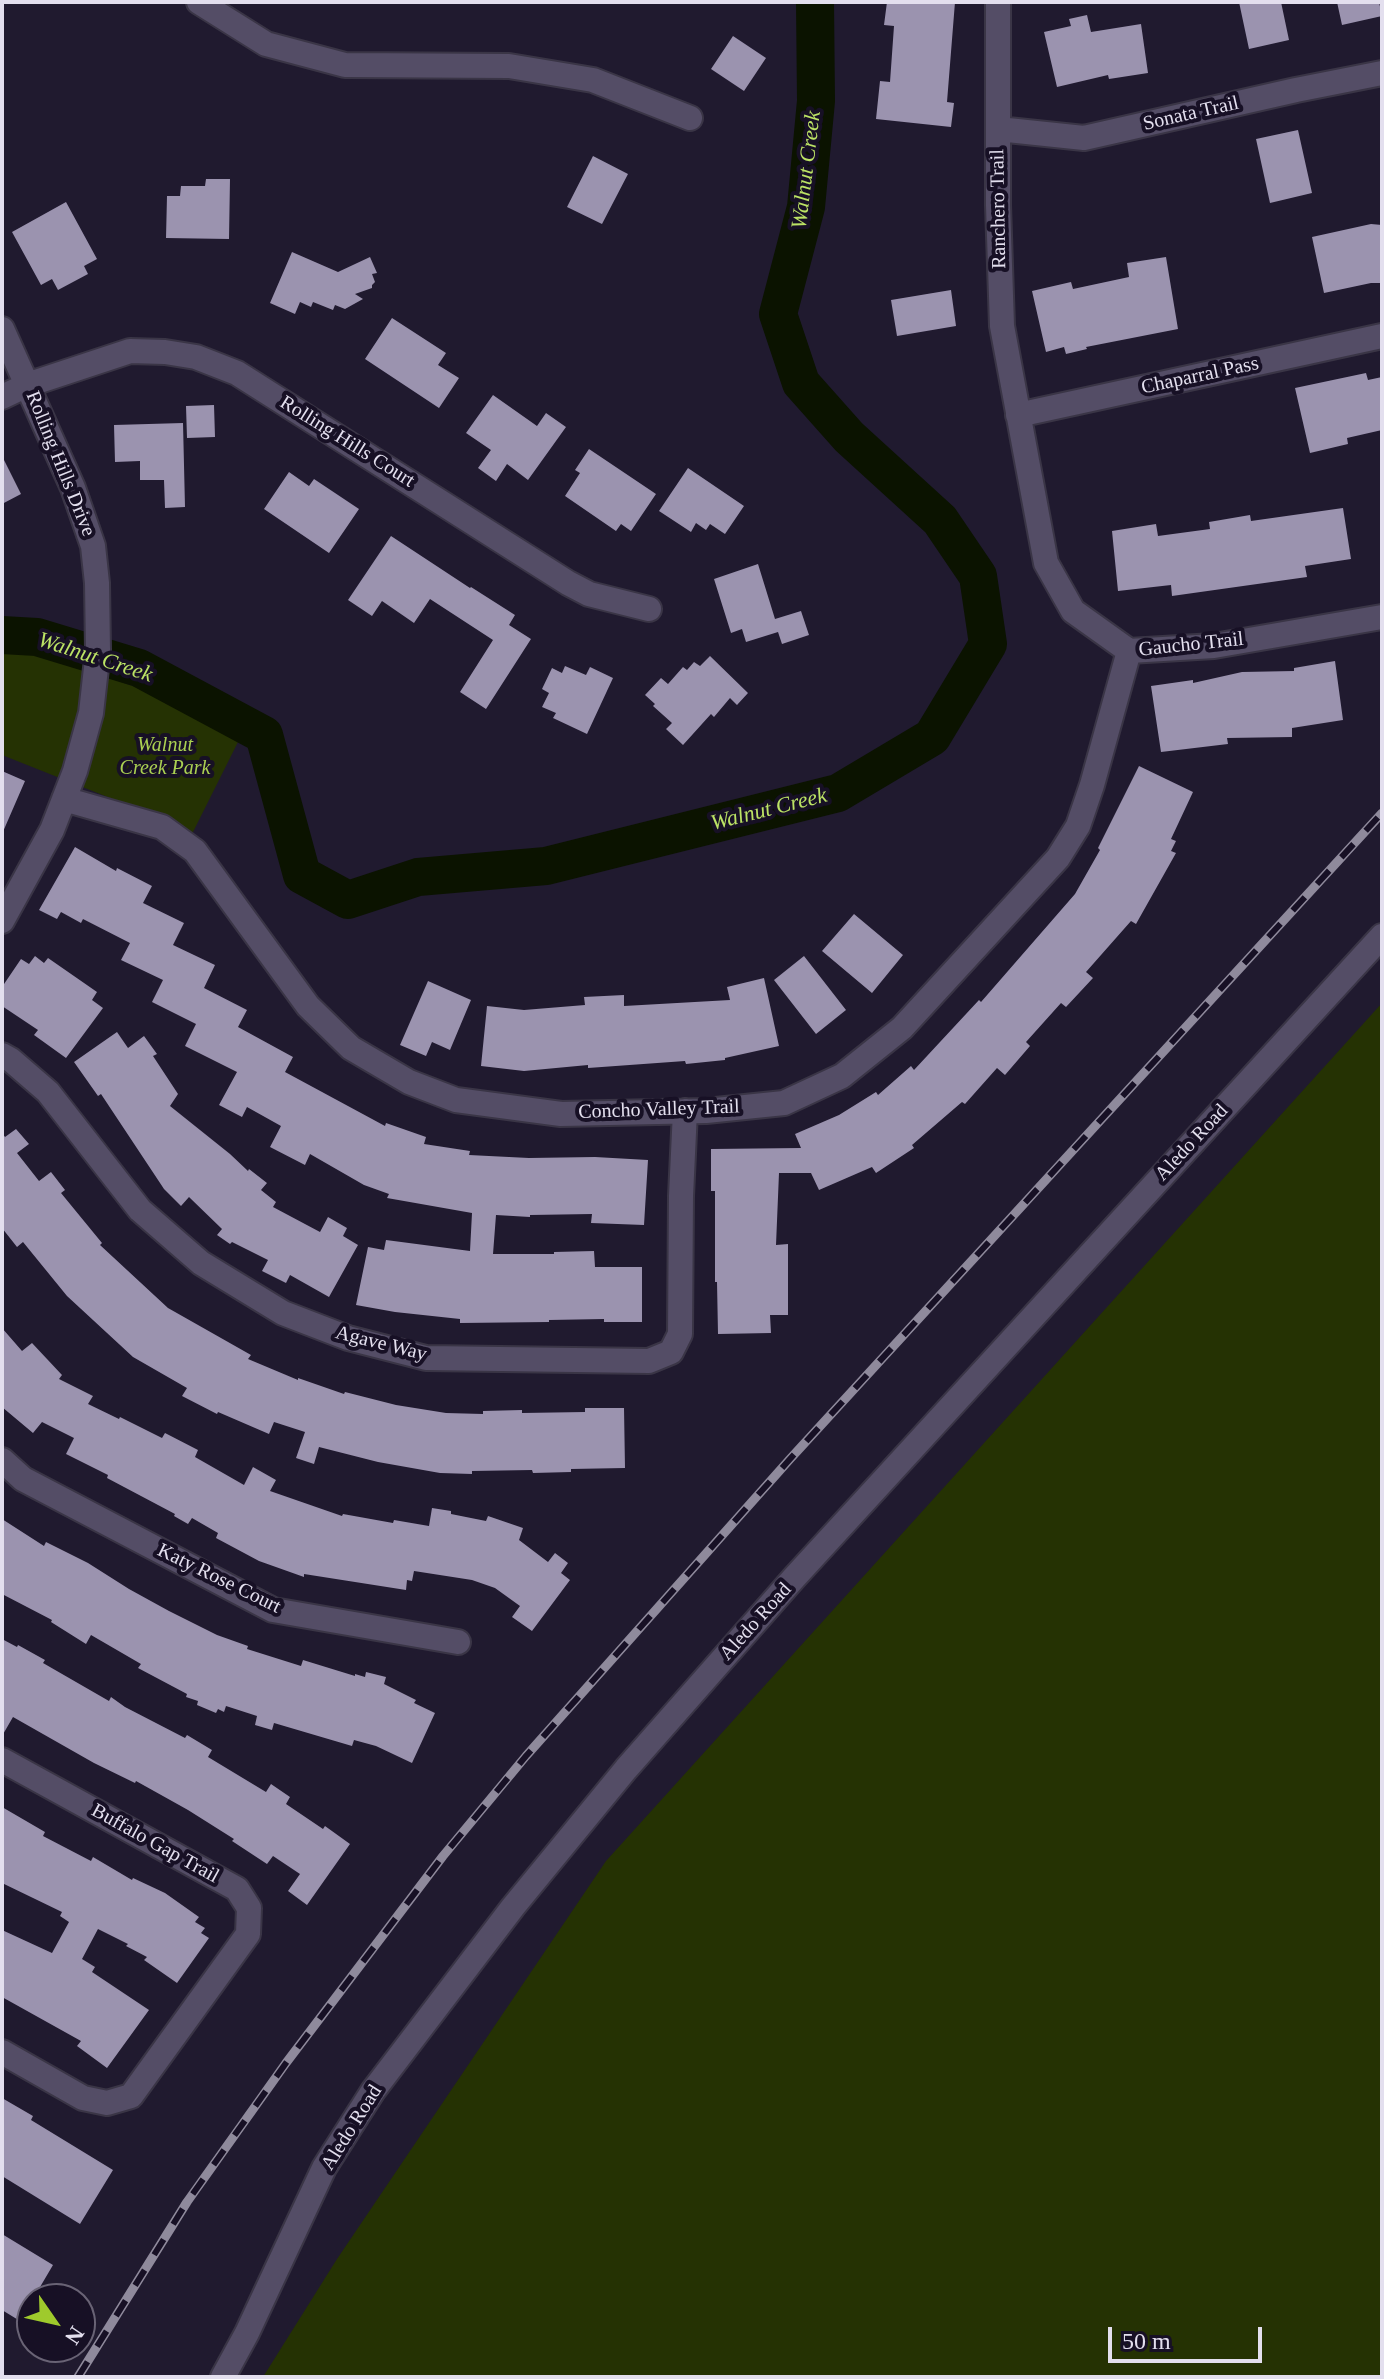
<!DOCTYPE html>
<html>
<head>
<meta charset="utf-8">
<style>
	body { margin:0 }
	#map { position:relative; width:1384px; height:2379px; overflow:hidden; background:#201a2f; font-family:Georgia,serif }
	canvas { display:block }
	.frame { position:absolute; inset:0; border:4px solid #e3dfee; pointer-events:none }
	.north { position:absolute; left:16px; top:2283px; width:80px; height:80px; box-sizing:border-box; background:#171025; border:2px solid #696375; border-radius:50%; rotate:124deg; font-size:22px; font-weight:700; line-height:32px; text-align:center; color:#e3dfee }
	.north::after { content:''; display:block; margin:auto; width:28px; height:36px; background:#9fca2c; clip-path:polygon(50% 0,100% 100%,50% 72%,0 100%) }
	.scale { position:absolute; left:1108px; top:2327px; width:154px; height:36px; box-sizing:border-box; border:4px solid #e3dfee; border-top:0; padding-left:10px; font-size:24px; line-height:28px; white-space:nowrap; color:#e3dfee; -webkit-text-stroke:6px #171025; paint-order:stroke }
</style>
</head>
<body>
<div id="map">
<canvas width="1384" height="2379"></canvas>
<div class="frame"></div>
<div class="north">N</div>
<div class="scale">50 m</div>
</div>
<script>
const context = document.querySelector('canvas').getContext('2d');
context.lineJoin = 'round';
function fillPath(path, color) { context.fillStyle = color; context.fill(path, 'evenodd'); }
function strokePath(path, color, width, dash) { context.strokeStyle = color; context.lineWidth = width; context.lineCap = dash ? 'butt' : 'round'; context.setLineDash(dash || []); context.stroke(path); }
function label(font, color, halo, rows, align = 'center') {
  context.font = font + ' Georgia,serif'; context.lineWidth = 8; context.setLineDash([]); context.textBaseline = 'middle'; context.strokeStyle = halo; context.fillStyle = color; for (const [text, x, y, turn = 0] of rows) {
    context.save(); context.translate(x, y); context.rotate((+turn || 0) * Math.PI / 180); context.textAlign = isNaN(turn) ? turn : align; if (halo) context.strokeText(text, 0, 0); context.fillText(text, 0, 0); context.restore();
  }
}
fillPath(new Path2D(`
	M2 648 32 651 188 705 242 734 192 834 178 825 2 755Z
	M1382 1003V2377H263L337 2259 606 1861Z`), '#253203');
strokePath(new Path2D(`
	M2 635 37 637 139 668 264 735 302 875 348 900 418 877 546 866 838 793 932 737 988 644 978 576 940 520 849 437 801 383 778 314 806 207 816 101 815 2`), '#0b1300', 38);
fillPath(new Path2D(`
	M887 2H955L947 102 954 103 951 127 876 119 880 81 890 82 894 26 884 25Z
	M1239 2H1281L1289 40 1249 49Z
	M1337 2H1379L1382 16 1342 25Z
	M1087 15 1091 32 1141 24 1148 73 1109 79 1108 75 1057 87 1044 32 1071 26 1069 19Z
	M733 36 766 58 744 91 711 69Z
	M1298 130 1312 193 1270 203 1256 139Z
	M593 156 628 174 602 224 567 207Z
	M206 179H230L229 239 166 238 167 196H180L181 186H205Z
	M66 202 97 259 84 266 88 274 58 290 52 279 41 285 12 232Z
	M1371 224 1382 225V283H1371L1324 293 1312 237Z
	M292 252 338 272 370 257 377 273 372 274 375 282 372 285V288L355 294 363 299 345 309 335 305 333 310 313 302 311 307 300 302 295 314 270 303Z
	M1166 257 1178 329 1086 347 1087 349 1066 354 1064 347 1046 352 1032 291 1071 282 1073 289 1129 277 1127 263Z
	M951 290 956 326 897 336 891 300Z
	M392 318 446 353 438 365 459 378 439 408 365 359Z
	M1366 373 1368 380 1382 377V430L1347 438 1348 444 1310 453 1295 388Z
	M493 395 537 426 546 413 566 427 528 480 507 464 496 481 478 468 491 450 466 433Z
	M214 405 215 437 187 438 186 406Z
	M183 423 185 507 165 508 164 480H140V461L115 462 114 425Z
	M589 449 656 494 631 531 621 524 616 531 565 496 580 473 575 470Z
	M2 456 21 494 2 504Z
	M688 468 744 506 725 534 710 524 706 530 696 523 691 532 659 511Z
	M289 472 309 486 314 479 359 509 329 553 264 509Z
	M1343 508 1351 559 1305 566 1307 577 1172 596 1171 585 1118 591 1112 531 1156 524 1158 536 1210 529 1209 522 1250 515 1251 521Z
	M391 536 470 588 471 587 515 615 509 625 531 639 486 709 460 692 493 640 430 599 414 623 382 601 372 616 348 600Z
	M758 564 775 619 801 611 809 635 782 644 778 632 746 642 742 629 731 633 714 579Z
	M710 656 748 693 737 705 730 698 714 717 711 714 683 745 666 729 672 723 653 706 655 704 645 695 661 678 668 684 683 667 687 670 694 662 700 666Z
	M1335 661 1343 720 1292 728V737L1227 738 1228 744 1161 752 1151 686 1193 680V683L1242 672 1294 671V668Z
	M565 666 586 675 590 667 613 678 587 734 553 718 556 713 542 707 549 693 542 689 552 668 562 673Z
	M1139 766 1193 792 1171 839 1176 841 1171 851 1176 853 1136 924 1131 921 1086 972 1093 978 1066 1007 1061 1003 1026 1042 1030 1046 1005 1075 997 1068 965 1104 962 1102 912 1145 914 1148 876 1173 872 1167 819 1190 811 1173H779L776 1245 788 1244V1315H770L771 1333 718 1334 717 1282H715V1191H711V1149L801 1148 795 1134 839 1115 876 1092 878 1095 911 1066 914 1070 979 1000 981 1002 1075 894 1100 850 1098 848Z
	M2 771 25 781 2 834Z
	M75 847 116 871 117 868 152 886 143 903 184 923 173 945 215 965 204 988 247 1010 238 1027 293 1057 285 1072 385 1126 386 1123 426 1137 424 1144 470 1151 469 1155 529 1158 595 1157 648 1160 644 1225 591 1223 592 1214 530 1215V1217L496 1215 493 1254H554V1252L594 1251 595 1267H642V1322H604V1319L549 1320V1322L460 1323V1319L395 1312 356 1305 368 1247 384 1250 386 1240 470 1251 472 1213 387 1198 389 1194 364 1185 310 1154 305 1165 270 1147 281 1126 247 1107 242 1117 219 1105 237 1072 185 1046 196 1024 152 1002 163 980 121 960 130 943 83 919 81 923 61 912 57 919 39 910Z
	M854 914 903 955 872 993 822 951Z
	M35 956 44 963 48 958 97 992 92 1000 103 1008 66 1058 34 1035 38 1030 2 1006V987L21 959 29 964Z
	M804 956 846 1010 816 1034 774 980Z
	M764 978 779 1046 725 1058V1060L686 1064 685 1061 588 1068V1065L524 1071 481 1066 487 1006 524 1010 585 1005 584 997 624 995V1006L730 1000 727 987Z
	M428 981 471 1000 450 1050 432 1042 426 1056 400 1045Z
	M117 1032 128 1048 144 1036 157 1054 153 1056 178 1094 170 1106 230 1154 248 1171 249 1169 267 1183 261 1190 276 1202 273 1207 320 1232 328 1217 347 1228 343 1236 358 1245 329 1297 290 1275 286 1283 262 1271 268 1260 232 1242 230 1244 217 1235 222 1229 189 1197 181 1206 164 1189 101 1094 98 1096 74 1062Z
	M16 1129 29 1144 17 1153 39 1181 51 1172 65 1190 61 1193 102 1243 100 1245 168 1308 251 1355 248 1359 298 1380V1378L344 1394 345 1392 396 1405 446 1413 483 1414V1411L522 1410V1413L585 1412V1408H624L625 1468 571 1469V1472L533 1473 532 1470 472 1471V1474L440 1473 378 1462 319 1447 314 1464 296 1458 305 1432 274 1422 269 1434 218 1412 217 1414 182 1396 187 1388 133 1357 67 1296 23 1242 17 1247 2 1228V1133L5 1137Z
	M2 1328 22 1351 32 1343 62 1375 59 1379 93 1396 88 1404 119 1419 120 1417 162 1438 165 1433 198 1450 195 1457 244 1485 253 1467 276 1480 270 1491 342 1516 343 1514 393 1523 394 1520 429 1526 432 1508 451 1511V1514L486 1521 488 1516 523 1528 519 1540 548 1562 555 1553 568 1563 561 1573 570 1580 532 1631 512 1617 520 1606 495 1588 472 1580 414 1571 412 1581 407 1580 406 1590 304 1574V1577L259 1561 216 1538 218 1533 192 1518 188 1524 174 1516 175 1514 107 1478 108 1475 66 1454 74 1438 42 1422 33 1433 2 1407Z
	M2 1519 44 1546 46 1542 88 1563 129 1589 169 1611 217 1635 248 1646 247 1649 301 1666 303 1660 355 1676V1674L365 1677 366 1672 386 1677 384 1684 416 1700 414 1703 435 1713 412 1763 376 1746 354 1740 352 1746 274 1723 272 1730 255 1725 257 1716 226 1706 224 1712 218 1709 216 1713 197 1705 198 1701 186 1697 187 1694 138 1668 141 1664 91 1635 86 1644 51 1622 52 1620 2 1594Z
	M2 1639 17 1647 18 1645 45 1660 43 1663 109 1701 111 1697 125 1707 185 1738 187 1735 212 1750 208 1757 266 1792 271 1784 290 1797 286 1804 323 1829 325 1826 350 1844 307 1905 288 1891 300 1874 273 1856 267 1864 232 1841 234 1839 188 1810 136 1781 135 1783 94 1763 13 1717 2 1736Z
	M2 1807 45 1832 43 1836 91 1861 93 1857 132 1880 133 1878 165 1893 199 1917 195 1922 205 1928 201 1933 209 1938 177 1983 144 1960 147 1957 126 1946 128 1944 98 1929 82 1959 95 1967 92 1972 149 2010 107 2068 77 2046 81 2041 2 1997V1930L52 1953 69 1922 60 1916 62 1912 2 1883Z
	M2 2098 33 2116 31 2120 113 2170 80 2224 2 2176Z
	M2 2234 53 2265 20 2321 2 2310Z`), '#9b93af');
const minor = new Path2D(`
	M199 2 266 44 345 65 509 66 593 80 690 118
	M998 2V205L1002 326 1046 563 1073 611 1129 651 1214 646 1382 617
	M998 129 1084 138 1296 90 1382 73
	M2 329 73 488 93 546 97 583 98 650 91 713 75 771 52 830 2 921
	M2 397 27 385 130 351 165 352 196 357 237 373 568 583 589 594 649 609
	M1018 415 1382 336
	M64 799 162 827 195 851 308 1006 351 1048 409 1082 456 1100 561 1114 706 1111 784 1103 842 1076 902 1028 1058 858 1078 826 1092 785 1129 651
	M2 1055 11 1060 48 1092 140 1210 201 1263 283 1313 348 1338 426 1358 649 1361 671 1352 680 1334 681 1196 685 1111
	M2 1460 23 1479 273 1610 458 1642
	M2 1760 237 1889 249 1908 248 1934 131 2096 107 2103 83 2098 2 2052
	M223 2377 247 2333 324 2168 373 2091 513 1907 626 1769 793 1579 1382 936`);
strokePath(minor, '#3a3546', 28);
strokePath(minor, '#544d66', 24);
const rail = new Path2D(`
	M78 2377 187 2202 286 2063 443 1856 526 1756 790 1459 1382 813`);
strokePath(rail, '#8f8a9c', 9);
strokePath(rail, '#171025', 6, [18]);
label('20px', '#e3dfee', '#171025', [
	["Sonata Trail",1191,114,-13],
	["Ranchero Trail",999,209,-91],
	["Chaparral Pass",1200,376,-12],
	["Rolling Hills Court",347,442,32],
	["Rolling Hills Drive",60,464,68],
	["Gaucho Trail",1191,645,-6],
	["Concho Valley Trail",659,1110,-2],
	["Aledo Road",1192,1143,-47],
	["Agave Way",381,1344,14],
	["Katy Rose Court",219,1579,26],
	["Aledo Road",756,1622,-48],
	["Buffalo Gap Trail",155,1844,29],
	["Aledo Road",352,2128,-58]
]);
label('italic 20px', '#aad052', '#171025', [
	["Walnut",165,746],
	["Creek Park",165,769]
]);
label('italic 22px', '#bce365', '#171025', [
	["Walnut Creek",807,170,-83],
	["Walnut Creek",95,658,18],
	["Walnut Creek",769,810,-14]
]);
</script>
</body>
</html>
